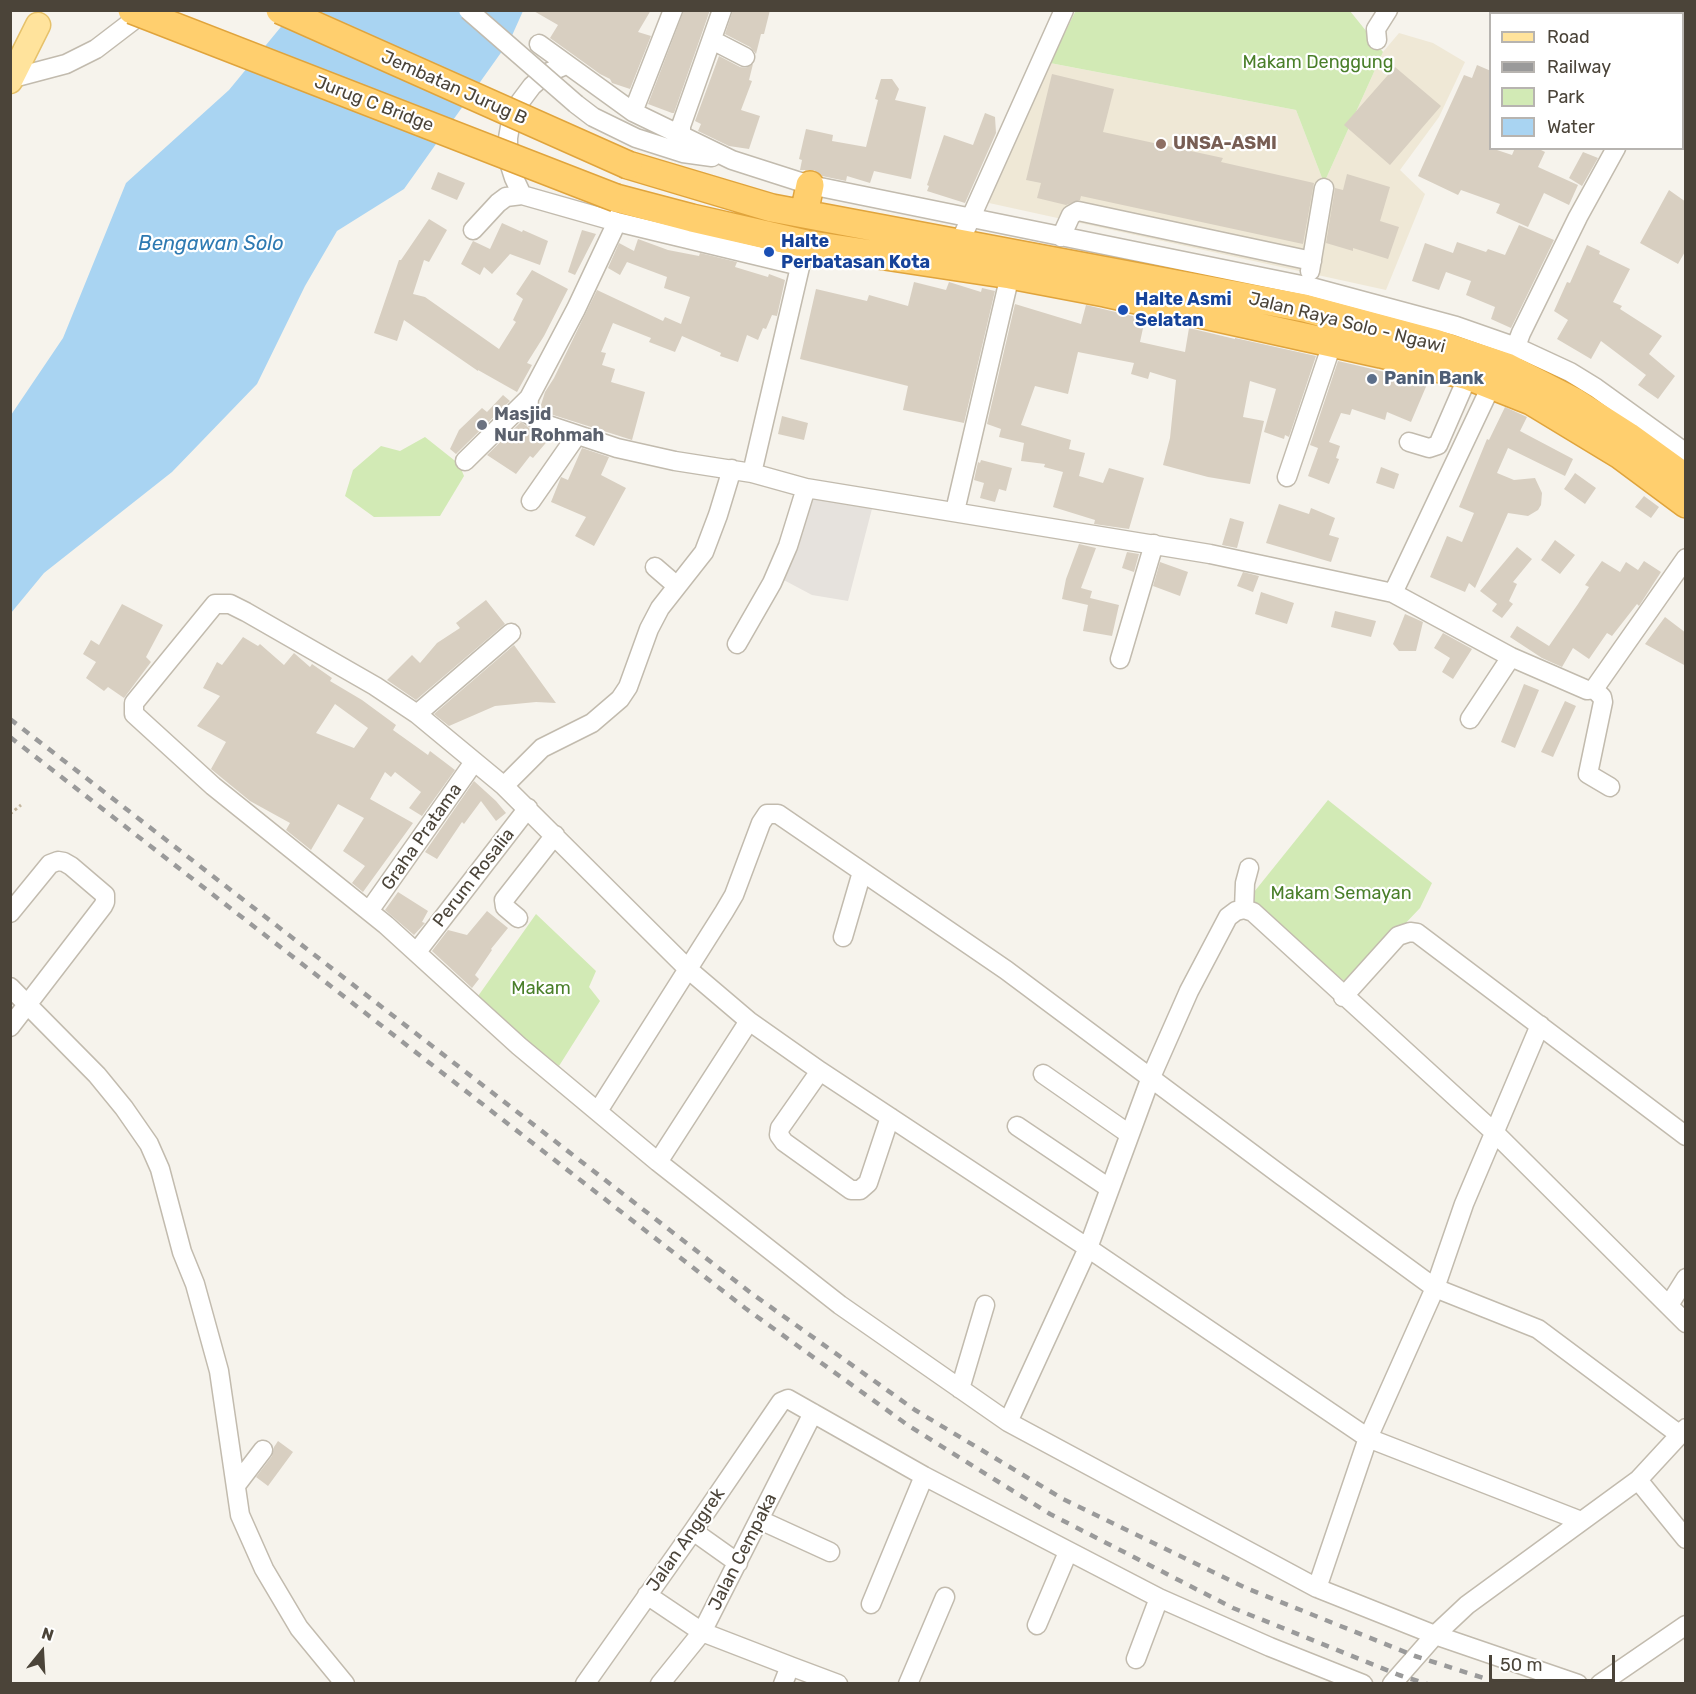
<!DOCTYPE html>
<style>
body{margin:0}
#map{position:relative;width:1696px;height:1694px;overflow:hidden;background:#f6f3ec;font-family:Rubik,sans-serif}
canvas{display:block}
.frame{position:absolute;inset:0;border:12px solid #4b4439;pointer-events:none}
.legend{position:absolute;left:1489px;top:12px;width:195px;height:138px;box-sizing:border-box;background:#fff;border:2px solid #b7b4b0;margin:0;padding:8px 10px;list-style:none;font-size:18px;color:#4b4439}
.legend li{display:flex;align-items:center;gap:12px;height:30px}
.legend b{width:30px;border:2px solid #b7b4b0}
.north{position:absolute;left:12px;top:1622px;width:60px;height:60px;-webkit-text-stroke:4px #fff;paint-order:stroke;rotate:18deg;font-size:16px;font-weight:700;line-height:24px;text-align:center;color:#4b4439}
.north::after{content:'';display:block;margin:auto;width:21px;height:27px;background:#4b4439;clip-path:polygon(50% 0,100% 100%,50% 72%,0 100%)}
.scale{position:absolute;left:1489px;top:1655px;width:126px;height:27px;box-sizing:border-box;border:3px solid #4b4439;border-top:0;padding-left:8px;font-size:18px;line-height:21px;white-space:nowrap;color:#4b4439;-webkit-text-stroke:4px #fff;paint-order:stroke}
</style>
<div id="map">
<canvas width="1696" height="1694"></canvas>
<div class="frame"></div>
<ul class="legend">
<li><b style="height:8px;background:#ffe39c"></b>Road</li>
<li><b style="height:8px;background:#9a9a9a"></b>Railway</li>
<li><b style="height:16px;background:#d2eab5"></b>Park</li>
<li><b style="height:16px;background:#a9d4f2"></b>Water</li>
</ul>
<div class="north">N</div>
<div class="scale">50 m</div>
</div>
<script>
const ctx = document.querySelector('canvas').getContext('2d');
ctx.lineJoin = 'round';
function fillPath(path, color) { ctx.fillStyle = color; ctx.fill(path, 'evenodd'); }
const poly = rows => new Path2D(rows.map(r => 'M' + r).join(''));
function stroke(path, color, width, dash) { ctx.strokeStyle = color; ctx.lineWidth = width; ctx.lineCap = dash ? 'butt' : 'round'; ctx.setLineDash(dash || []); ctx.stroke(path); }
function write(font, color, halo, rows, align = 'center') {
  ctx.font = font + ' Rubik,sans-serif'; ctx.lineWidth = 4.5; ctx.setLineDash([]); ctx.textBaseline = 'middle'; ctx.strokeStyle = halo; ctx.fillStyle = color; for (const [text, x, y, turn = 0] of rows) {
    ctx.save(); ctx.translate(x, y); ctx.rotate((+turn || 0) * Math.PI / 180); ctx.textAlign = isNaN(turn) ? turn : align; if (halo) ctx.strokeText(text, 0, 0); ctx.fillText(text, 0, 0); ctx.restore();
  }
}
fillPath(poly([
 [808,493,873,505,848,601,812,595,780,578]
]), '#e6e2dd');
fillPath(poly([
 [1399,33,1433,43,1465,62,1439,117,1400,170,1425,194,1386,290,989,203,993,189,1050,63,1296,110,1324,183,1383,52]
]), '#efe8d6');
fillPath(poly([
 [1076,10,1350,11,1383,52,1324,183,1296,110,1050,63],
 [425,437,459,464,464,476,440,516,374,517,345,496,353,470,381,446,400,451],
 [1328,800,1432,883,1420,908,1348,984,1261,913,1250,904,1250,897],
 [536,914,596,971,589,987,600,1001,559,1066,476,999]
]), '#d2eab5');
fillPath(poly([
 [294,11,523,11,510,40,404,189,337,231,305,286,257,384,172,472,44,573,11,613,11,415,63,338,126,183,229,90]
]), '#a9d4f2');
fillPath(poly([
 [532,10,651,10,638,32,651,36,630,89,612,83,610,79,600,74,550,38,558,25],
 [684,10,710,10,674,113,672,113,648,104],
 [733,10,770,10,764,34,761,34,756,54,750,47,725,34],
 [719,56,740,67,746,68,753,64,749,80,752,81,741,110,760,116,749,149,729,146,698,131,701,124,695,121],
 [1477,65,1491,71,1491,148,1512,155,1515,148,1537,148,1545,152,1538,167,1578,185,1569,205,1544,193,1528,227,1496,213,1500,204,1461,190,1458,195,1418,176,1464,75,1472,78],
 [1395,67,1441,106,1390,165,1344,125],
 [1052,74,1114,89,1103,132,1223,158,1221,162,1314,183,1303,244,1081,196,1080,200,1066,205,1037,198,1041,183,1026,180],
 [881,79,892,79,899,89,895,100,926,107,911,179,874,171,870,183,847,176,846,181,822,176,814,170,800,170,802,160,799,159,806,129,833,135,832,141,866,147,878,100,875,99],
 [985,113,995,117,996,133,965,203,927,191,929,186,927,185,944,135,973,145],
 [1583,152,1598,158,1582,186,1569,178],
 [438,172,465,183,457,200,431,189],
 [1347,174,1390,187,1380,221,1399,227,1388,259,1353,248,1353,251,1326,243,1335,188,1343,190],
 [1669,190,1686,202,1686,250,1678,264,1640,243],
 [429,219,447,230,429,262,424,260,413,294,425,297,499,349,516,322,513,320,523,299,516,294,532,270,568,289,544,336,527,363,532,365,517,392,478,370,478,371,404,320,397,341,374,333,399,260,401,260],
 [502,223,522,232,523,230,548,241,540,265,510,254,492,274,484,267,480,275,461,264,473,241,490,249],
 [1519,225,1554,240,1511,328,1491,319,1495,307,1466,295,1471,281,1446,272,1439,290,1412,281,1425,243,1453,253,1457,242,1486,252,1488,249,1505,255],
 [582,230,596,234,575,275,568,272],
 [638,239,668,250,699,256,700,253,737,262,735,267,768,277,769,274,785,280,777,316,772,315,766,329,763,328,758,340,747,335,738,362,720,356,721,353,682,336,675,352,649,342,651,338,613,323,601,352,606,353,602,365,615,369,611,382,645,392,632,440,547,413,540,408,545,392,554,378,597,290,663,321,665,317,681,324,690,297,664,288,667,277,627,262,620,275,608,268,619,243,634,251],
 [1587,245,1600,251,1599,254,1630,269,1613,302,1622,306,1620,309,1662,336,1649,354,1675,376,1658,399,1638,385,1646,375,1601,341,1591,359,1557,339,1568,320,1554,311,1567,282,1570,283],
 [914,282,946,290,949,282,981,292,982,288,995,291,964,423,903,410,908,386,800,359,816,289,867,301,869,295,908,306],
 [1015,304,1081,324,1086,305,1145,319,1140,342,1185,352,1189,328,1235,339,1235,338,1316,356,1289,437,1285,435,1284,439,1264,432,1276,389,1250,381,1243,417,1264,421,1250,484,1208,477,1163,465,1170,438,1176,380,1150,372,1148,379,1131,374,1134,363,1078,352,1068,394,1035,386,1021,425,1071,440,1069,449,1085,453,1079,476,1103,483,1109,468,1144,478,1129,529,1094,524,1095,520,1053,507,1063,472,1044,467,1045,464,1021,461,1024,443,999,437,1001,429,987,424],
 [1338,361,1428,382,1411,422,1387,412,1385,420,1352,409,1350,415,1341,413,1329,442,1340,446,1336,458,1339,459,1329,484,1308,476,1318,448,1310,445],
 [503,395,510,401,456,454,450,449,459,430,482,408,487,412],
 [1505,407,1527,417,1520,431,1573,459,1565,476,1508,448,1497,473,1514,480,1535,478,1542,493,1541,505,1538,510,1528,516,1508,513,1475,588,1469,583,1465,592,1430,577,1447,536,1462,542,1474,513,1459,507,1487,439,1489,440],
 [782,416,808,423,804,440,778,434],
 [521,422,536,433,550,438,533,458,530,456,516,474,487,455],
 [582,448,609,457,601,475,626,488,594,546,575,536,586,517,551,502,561,477,568,480],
 [981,460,1012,468,1006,491,999,489,995,502,980,498,984,483,974,480,978,462,980,463],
 [1381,467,1399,474,1394,489,1376,483],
 [1575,473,1596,488,1585,504,1564,489],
 [1644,496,1659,507,1651,518,1635,507],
 [1279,504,1309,514,1311,508,1335,518,1329,535,1339,538,1331,562,1266,543],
 [1230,518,1244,522,1237,548,1222,545],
 [1555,540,1575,555,1560,574,1541,560],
 [1079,544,1096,548,1081,588,1092,591,1090,598,1119,605,1112,636,1083,631,1088,605,1062,599,1066,579],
 [1517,547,1532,559,1513,582,1517,584,1509,601,1513,604,1502,618,1492,611,1497,604,1480,591],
 [1127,552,1139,554,1134,572,1122,568],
 [1602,561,1620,572,1626,562,1638,570,1644,561,1661,572,1639,606,1637,604,1612,636,1607,633,1589,659,1573,648,1562,667,1542,658,1510,637,1517,626,1549,646,1578,604,1589,587,1585,585],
 [1160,562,1188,572,1180,596,1153,586],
 [1243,572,1259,576,1253,592,1237,586],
 [1261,592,1294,603,1287,624,1255,614],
 [486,600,505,624,416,700,387,680,412,655,420,663,437,643,460,628,456,623],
 [122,604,163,625,146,657,151,662,124,698,108,687,104,691,86,678,96,662,83,654,91,640,99,645],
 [1335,611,1376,621,1371,637,1331,627],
 [1405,614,1423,622,1416,651,1399,651,1393,644],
 [1665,617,1686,633,1686,666,1645,644],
 [1443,633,1472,649,1453,679,1442,672,1450,658,1434,648],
 [243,637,258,646,260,644,284,665,294,653,310,667,312,664,332,678,330,681,362,700,396,725,393,730,428,755,430,751,455,770,422,816,409,808,421,792,395,772,391,777,385,772,370,799,413,823,363,892,352,883,365,866,343,851,364,818,338,804,311,850,286,830,290,823,250,801,211,769,226,742,197,726,220,696,203,688,217,662,222,665],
 [335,704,368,728,354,748,316,733],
 [514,645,556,703,536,702,495,706,449,726,434,714],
 [1524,684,1539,690,1515,748,1501,742],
 [1565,701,1576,706,1553,757,1541,752],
 [474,781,496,801,506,813,496,821,481,801,464,824,462,822,437,859,425,852],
 [398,892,428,911,422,922,425,923,414,935,385,910],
 [487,911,508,928,491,949,492,950,475,975,479,979,472,988,432,951,448,930,467,935],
 [278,1441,293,1452,268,1486,256,1477,272,1456,274,1447]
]), '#d8cfc1');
const minor = poly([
 [712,40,745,57],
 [1377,40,1376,29,1388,10],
 [539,44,633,112,732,160,810,185,1311,287,1456,326,1516,347,1570,372,1596,388,1686,453],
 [1682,54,1686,55],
 [13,78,66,64,96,49,147,10],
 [576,104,593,117,636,138,683,153,712,157],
 [633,112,673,10],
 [681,136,681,126,722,10],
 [522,195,514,178,508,159,508,138,511,121,520,102,532,86,547,73,566,65],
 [473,230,498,203,506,197,522,195,617,222,800,266],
 [1061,237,1071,215,1078,211,1312,261],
 [959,244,1064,10],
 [1310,271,1324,188],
 [1512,357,1521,333,1578,217,1616,148],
 [529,398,528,414,542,423,617,448,675,461,752,473,806,488,1210,554,1393,593,1511,657,1587,690,1594,689,1602,697,1603,702,1588,774,1610,787],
 [1409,442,1429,448,1438,445,1468,376],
 [465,461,529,398,576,309,617,222],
 [752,473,803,254],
 [1287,477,1332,344],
 [531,501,577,435],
 [955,511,1010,275],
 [655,567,677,586],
 [1393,593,1492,384],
 [737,644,772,583,788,546,806,488],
 [1120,659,1154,544],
 [1594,689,1686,558],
 [417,714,511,633],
 [1470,719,1511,657],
 [504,786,542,748,592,723,620,699,628,687,649,629,660,608,704,552,718,515,732,469],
 [1244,909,1245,883,1249,868],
 [369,911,474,762],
 [10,913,50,864,58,861,64,862,71,866,105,895,105,902,103,906,10,1027],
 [518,918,505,907,504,900,555,835],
 [843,937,862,872],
 [419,949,528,808],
 [10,987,97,1075,124,1108,149,1144,160,1169,182,1252,195,1284,219,1371,240,1515,264,1569,299,1628,345,1684],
 [1343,997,1398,936,1410,932,1417,933,1686,1136],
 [1540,1025,1464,1204,1435,1288,1368,1438,1581,1521],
 [820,1071,780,1128,779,1135,784,1142,851,1190,860,1190,868,1183,890,1117],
 [1043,1074,1129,1134],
 [598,1111,724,912,734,895,761,823,767,814,778,814,1006,970,1282,1176,1435,1288,1538,1329,1680,1435],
 [1017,1126,1109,1188],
 [658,1162,749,1021],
 [1669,1305,1686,1278],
 [960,1389,985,1305],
 [1008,1422,840,1305,658,1162,519,1046,386,925,213,786,134,714,134,703,215,604,230,604,246,612,375,686,417,714,504,786,689,970,749,1021,820,1071,1088,1248,1008,1422,1317,1588],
 [1638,1480,1686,1539],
 [237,1484,263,1450],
 [760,1520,830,1552],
 [693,1531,738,1563],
 [647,1595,702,1632,790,1666],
 [871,1604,924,1476],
 [1037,1625,1068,1552],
 [1136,1659,1159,1598],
 [585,1684,693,1531,781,1402,788,1399,924,1476,1159,1598,1270,1647,1363,1684],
 [660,1684,702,1632,813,1413],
 [783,1684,790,1666,838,1684],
 [908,1684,945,1597],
 [1392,1684,1435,1635,1467,1605,1638,1480,1686,1428],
 [1578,1684,1435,1635,1317,1588,1368,1438,1088,1248,1151,1077,1189,991,1228,917,1236,911,1244,909,1253,912,1495,1133,1686,1323],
 [1600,1684,1686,1625]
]);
const major = poly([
 [10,81,38,25]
]);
const highway = poly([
 [628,165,772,208,1304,308,1435,343,1507,367,1575,402,1628,436,1686,478],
 [616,198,692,218,806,244,1010,275,1105,293,1381,354,1468,376,1531,401,1620,455,1686,504],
 [804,214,810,185]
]);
stroke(minor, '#c2bbae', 21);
stroke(major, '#e6c16a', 27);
stroke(highway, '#e0a43c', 30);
stroke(poly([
 [10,814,21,805]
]), '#c4b79f', 3, [3, 3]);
stroke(minor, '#fff', 18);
stroke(major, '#ffe39c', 24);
stroke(highway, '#ffcf6e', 27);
stroke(poly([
 [10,719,751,1293,915,1410,1063,1499,1246,1588,1415,1656,1502,1684],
 [10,737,745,1308,909,1426,1050,1514,1233,1608,1399,1675,1427,1684]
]), '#9a9a9a', 4.5, [8, 8]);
const minorBridge = poly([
 [468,10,576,104]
]);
const highwayBridge = poly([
 [132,10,616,198],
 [280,10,628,165]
]);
stroke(minorBridge, '#c2bbae', 21, []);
stroke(highwayBridge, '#e0a43c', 30, []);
stroke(minorBridge, '#fff', 18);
stroke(highwayBridge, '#ffcf6e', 27);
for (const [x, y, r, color] of [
 [1161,144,6,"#8d6e63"],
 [769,252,6,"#1a4fb4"],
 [1123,310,6,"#1a4fb4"],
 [1372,379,6,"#5c6f8a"],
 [482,425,6,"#6b7280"]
]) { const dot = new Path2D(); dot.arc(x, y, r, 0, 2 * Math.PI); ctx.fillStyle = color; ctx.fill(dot); stroke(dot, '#fff', 2); }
write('18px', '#4a7f2a', '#fff', [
 ["Makam Denggung",1318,63],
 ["Makam Semayan",1341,894],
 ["Makam",541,989]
]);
write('18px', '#4b4439', '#fff', [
 ["Jembatan Jurug B",454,88,24],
 ["Jurug C Bridge",374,104,21],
 ["Jalan Raya Solo - Ngawi",1347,323,14],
 ["Graha Pratama",422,837,-55],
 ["Perum Rosalia",474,878,-52],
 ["Jalan Anggrek",686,1540,-55],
 ["Jalan Cempaka",743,1552,-63]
]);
write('bold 18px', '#785e54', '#fff', [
 ["UNSA-ASMI",1173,144]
], 'left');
write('bold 18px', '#164399', '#fff', [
 ["Halte",781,242],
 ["Perbatasan Kota",781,263],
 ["Halte Asmi",1135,300],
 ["Selatan",1135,321]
], 'left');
write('bold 18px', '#4e5e75', '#fff', [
 ["Panin Bank",1384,379]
], 'left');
write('bold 18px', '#5b616d', '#fff', [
 ["Masjid",494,415],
 ["Nur Rohmah",494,436]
], 'left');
write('italic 20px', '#2e7ab2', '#fff', [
 ["Bengawan Solo",211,244]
]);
</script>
